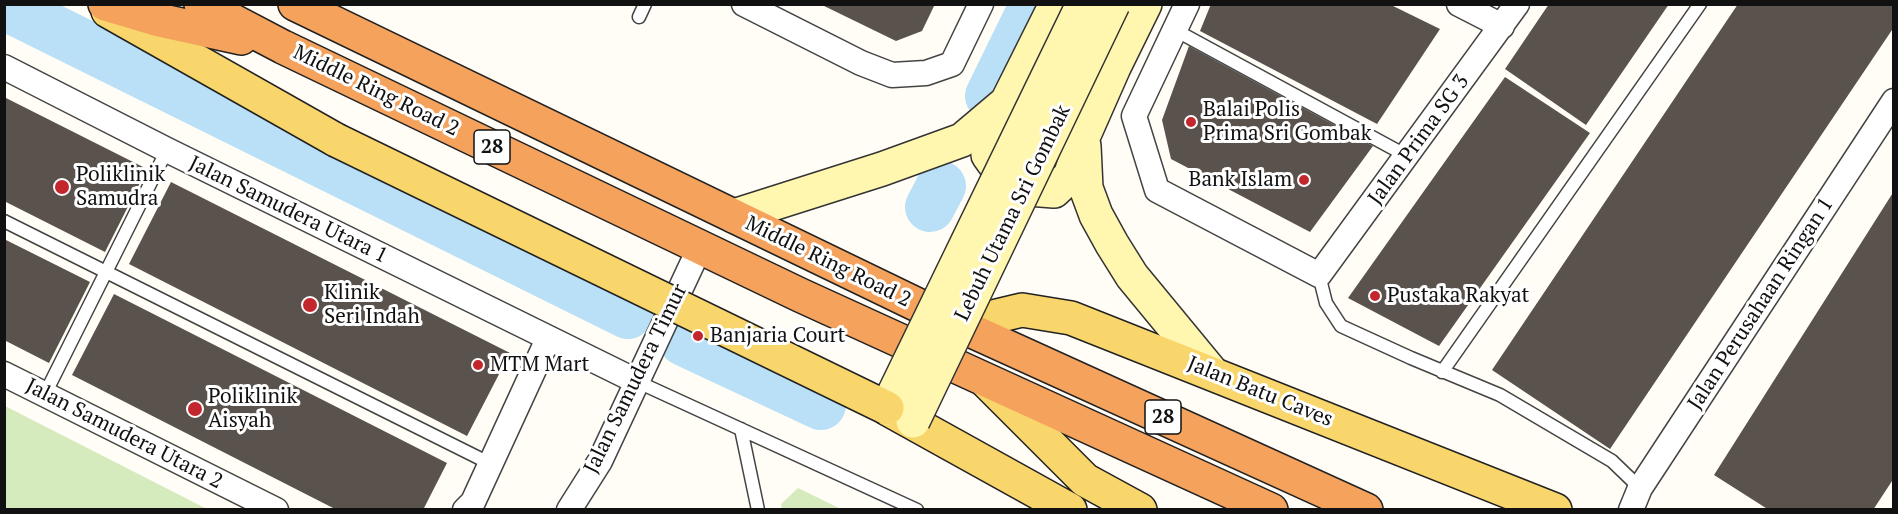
<!DOCTYPE html>
<style>
body{margin:0}
#map{position:relative;width:1898px;height:514px;overflow:hidden;background:#fffdf5;font-family:"PT Serif",serif}
canvas{display:block}
.frame{position:absolute;inset:0;border:6px solid #111;pointer-events:none}
</style>
<div id="map">
<canvas width="1898" height="514"></canvas>
<div class="frame"></div>
</div>
<script>
const ctx = document.querySelector('canvas').getContext('2d');
ctx.lineJoin = 'round';
function fillPath(path, color) { ctx.fillStyle = color; ctx.fill(path, 'evenodd'); }
const poly = rows => new Path2D(rows.map(r => 'M' + r).join(''));
function stroke(path, color, width, dash) { ctx.strokeStyle = color; ctx.lineWidth = width; ctx.lineCap = dash ? 'butt' : 'round'; ctx.setLineDash(dash || []); ctx.stroke(path); }
function write(font, color, halo, rows, align = 'center') {
  ctx.font = font + ' "PT Serif",serif'; ctx.lineWidth = 6; ctx.setLineDash([]); ctx.textBaseline = 'middle'; ctx.strokeStyle = halo; ctx.fillStyle = color; for (const [text, x, y, turn = 0] of rows) {
    ctx.save(); ctx.translate(x, y); ctx.rotate((+turn || 0) * Math.PI / 180); ctx.textAlign = isNaN(turn) ? turn : align; if (halo) ctx.strokeText(text, 0, 0); ctx.fillText(text, 0, 0); ctx.restore();
  }
}
fillPath(poly([
 [5,406,207,509,5,509],
 [798,488,841,509,782,509,781,504]
]), '#d5ebbd');
stroke(poly([
 [4,5,628,314],
 [990,96,1035,4],
 [930,207,941,186],
 [684,341,821,405]
]), '#b9e0f7', 50);
fillPath(poly([
 [820,4,935,4,922,31,896,41],
 [1211,4,1389,4,1440,29,1377,124,1200,31],
 [1549,4,1669,4,1586,125,1505,69],
 [1738,4,1894,4,1894,27,1610,449,1492,370],
 [1189,46,1373,146,1310,232,1171,159,1162,120],
 [1505,77,1590,133,1439,346,1348,298],
 [4,97,147,169,105,252,4,201],
 [171,182,510,353,467,436,129,264],
 [1894,191,1894,478,1873,510,1769,510,1714,475],
 [4,239,90,282,49,363,4,340],
 [114,294,447,463,423,510,337,510,72,375]
]), '#5a524d');
const lane = poly([
 [639,17,645,4],
 [1175,30,1407,156],
 [4,221,491,464],
 [1319,275,1326,303,1341,326,1411,358,1500,395,1612,461,1640,488],
 [1442,372,1700,4],
 [638,382,917,510],
 [45,394,167,150],
 [741,429,758,510]
]);
const street = poly([
 [744,4,861,63,892,75,926,73,952,64,981,4],
 [1187,4,1134,116,1157,190,1319,275,1517,4],
 [1459,4,1502,26],
 [4,67,167,150,638,382],
 [4,374,276,510],
 [465,510,473,502,548,339],
 [569,510,600,461,700,247],
 [1631,510,1640,488,1894,101]
]);
const secondary = poly([
 [1005,106,993,135,988,155,1003,176,1028,189,1054,191,1070,176,1084,135,1114,67,1145,4],
 [1084,146,1086,188,1096,215,1112,244,1132,276,1212,373],
 [734,216,882,169,962,140,1007,102,1056,4]
]);
const primary = poly([
 [108,11,336,140],
 [959,325,1022,310,1071,318,1555,510],
 [986,381,1085,480,1140,510],
 [888,409,1070,510]
]);
const highway = poly([
 [105,4,159,20,241,38],
 [201,4,283,47,800,295,1271,510],
 [295,4,959,325,1366,510]
]);
stroke(lane, '#444', 15);
stroke(street, '#444', 27);
stroke(secondary, '#333', 36);
stroke(primary, '#222', 36);
stroke(highway, '#222', 36);
stroke(lane, '#fff', 12);
stroke(street, '#fff', 24);
stroke(secondary, '#fff6b0', 33);
stroke(primary, '#f9d66b', 33);
stroke(highway, '#f5a25d', 33);
const secondaryBridge = poly([
 [887,408,1083,4],
 [913,421,1113,4]
]);
const primaryBridge = poly([
 [336,140,887,408]
]);
stroke(secondaryBridge, '#333', 36, []);
stroke(primaryBridge, '#222', 36, []);
stroke(secondaryBridge, '#fff6b0', 33);
stroke(primaryBridge, '#f9d66b', 33);
for (const [x, y, r, color] of [
 [1191,122,6,"#c4262e"],
 [1304,180,6,"#c4262e"],
 [62,187,8,"#c4262e"],
 [1375,296,6,"#c4262e"],
 [310,305,8,"#c4262e"],
 [698,336,6,"#c4262e"],
 [478,365,6,"#c4262e"],
 [195,409,8,"#c4262e"]
]) { const dot = new Path2D(); dot.arc(x, y, r, 0, 2 * Math.PI); ctx.fillStyle = color; ctx.fill(dot); stroke(dot, '#fff', 2); }
for (const [x, y, w] of [
 [492,147,36],
 [1163,417,36]
]) { const box = new Path2D(); box.roundRect(x - w / 2, y - 17, w, 34, 4.5); ctx.fillStyle = '#fff'; ctx.fill(box); stroke(box, '#111', 1.5); }
write('bold 20px', '#111', null, [
 ["28",492,147],
 ["28",1163,417]
]);
write('21px', '#111', '#fff', [
 ["Middle Ring Road 2",376,91,26],
 ["Jalan Prima SG 3",1419,140,-54],
 ["Jalan Samudera Utara 1",288,210,26],
 ["Lebuh Utama Sri Gombak",1013,213,-64],
 ["Middle Ring Road 2",828,262,26],
 ["Jalan Perusahaan Ringan 1",1761,304,-57],
 ["Jalan Samudera Timur",636,379,-64],
 ["Jalan Batu Caves",1260,392,22],
 ["Jalan Samudera Utara 2",124,434,27]
]);
write('21px', '#111', '#fff', [
 ["Balai Polis",1203,110],
 ["Prima Sri Gombak",1203,134],
 ["Poliklinik",76,175],
 ["Samudra",76,199],
 ["Bank Islam",1292,180,"right"],
 ["Klinik",324,293],
 ["Seri Indah",324,317],
 ["Pustaka Rakyat",1387,296],
 ["Banjaria Court",710,336],
 ["MTM Mart",490,365],
 ["Poliklinik",208,397],
 ["Aisyah",208,421]
], 'left');
</script>
